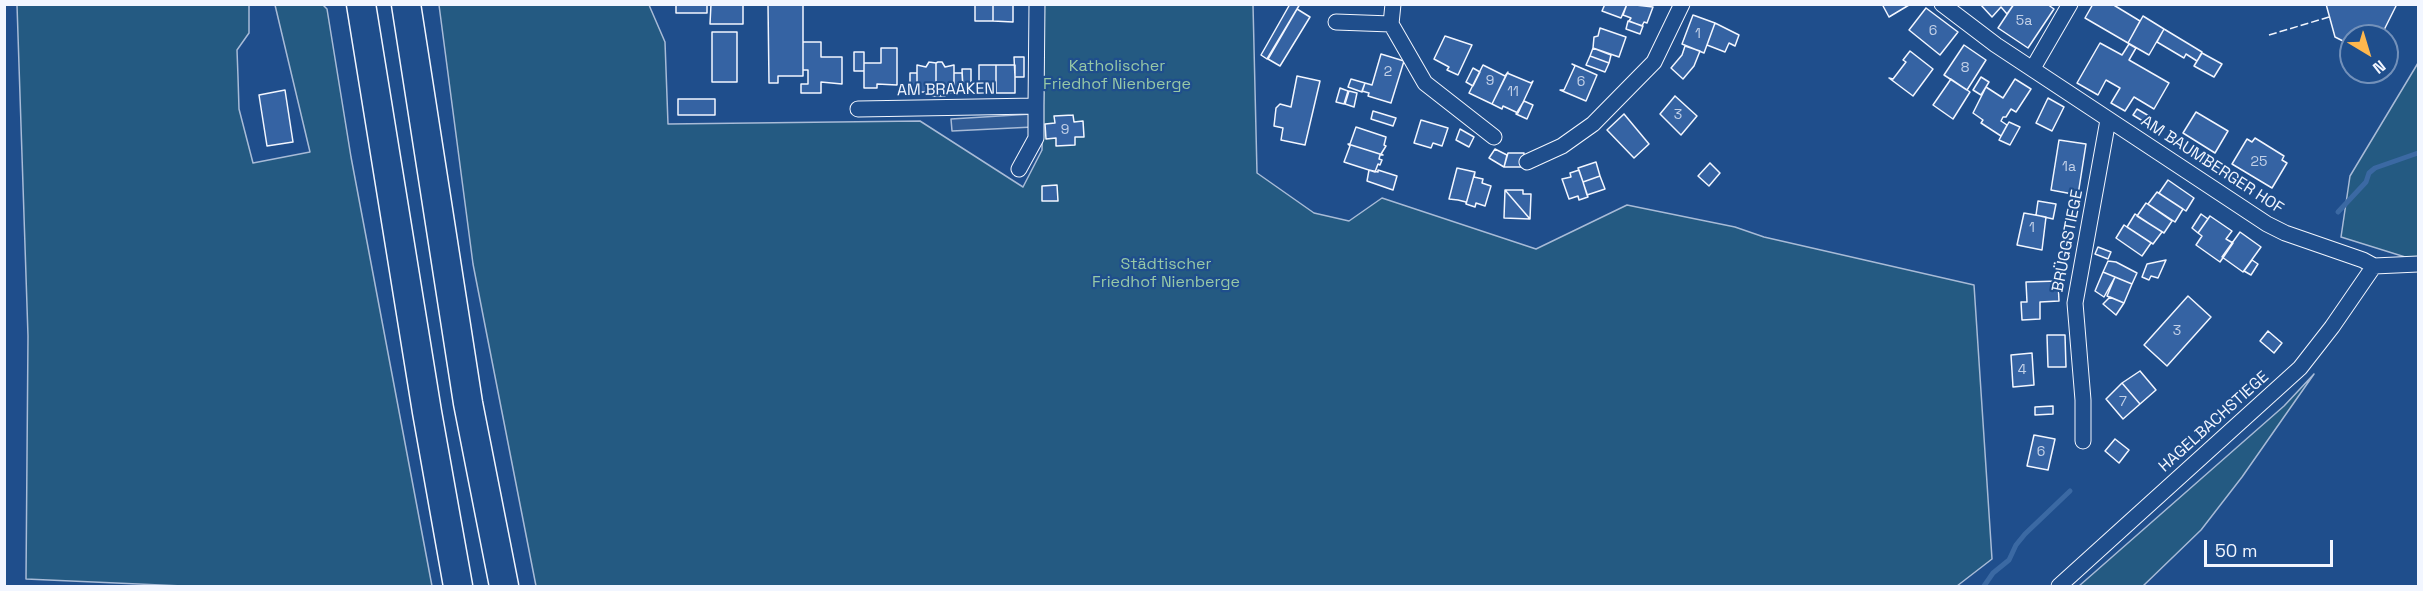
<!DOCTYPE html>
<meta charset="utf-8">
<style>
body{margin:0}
#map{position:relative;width:2423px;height:591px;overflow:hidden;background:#1f4e8c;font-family:"Space Grotesk",sans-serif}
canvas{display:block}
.frame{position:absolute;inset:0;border:6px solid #f2f6ff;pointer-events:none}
.north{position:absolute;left:2339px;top:24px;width:60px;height:60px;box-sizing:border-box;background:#1f4e8c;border:2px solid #7391ba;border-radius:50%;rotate:142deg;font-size:16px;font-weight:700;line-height:24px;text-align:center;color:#f2f6ff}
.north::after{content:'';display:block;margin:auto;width:21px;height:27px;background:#ffb74d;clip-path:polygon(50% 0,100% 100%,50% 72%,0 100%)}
.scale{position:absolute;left:2204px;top:540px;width:129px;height:27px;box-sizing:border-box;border:3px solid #f2f6ff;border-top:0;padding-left:8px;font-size:18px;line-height:21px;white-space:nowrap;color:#f2f6ff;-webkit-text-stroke:4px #1f4e8c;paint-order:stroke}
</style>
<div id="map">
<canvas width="2423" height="591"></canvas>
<div class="frame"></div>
<div class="north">N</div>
<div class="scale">50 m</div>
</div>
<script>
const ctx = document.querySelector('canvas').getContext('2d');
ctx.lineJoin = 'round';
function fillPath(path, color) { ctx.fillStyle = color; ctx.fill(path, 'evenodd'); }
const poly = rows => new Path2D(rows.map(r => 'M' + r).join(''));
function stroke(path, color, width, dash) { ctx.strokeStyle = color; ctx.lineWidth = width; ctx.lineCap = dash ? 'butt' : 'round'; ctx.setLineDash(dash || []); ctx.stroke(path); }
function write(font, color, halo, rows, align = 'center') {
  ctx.font = font + ' "Space Grotesk",sans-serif'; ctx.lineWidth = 4.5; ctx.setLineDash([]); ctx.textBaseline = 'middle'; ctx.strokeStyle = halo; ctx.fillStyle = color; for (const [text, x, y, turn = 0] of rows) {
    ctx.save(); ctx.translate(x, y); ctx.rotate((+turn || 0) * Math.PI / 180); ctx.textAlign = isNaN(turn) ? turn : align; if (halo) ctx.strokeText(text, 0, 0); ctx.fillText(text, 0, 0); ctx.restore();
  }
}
const green = poly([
 [17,5,249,5,249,33,237,50,238,77,239,109,253,163,310,152,275,5,323,5,327,9,351,157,432,586,183,586,26,579,28,336,17,5],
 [439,5,649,5,665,42,668,124,920,121,1023,187,1042,150,1044,5,1253,5,1257,173,1314,213,1349,221,1382,198,1536,249,1627,205,1735,227,1764,237,1974,285,1992,559,1957,586,536,586,473,264,439,5],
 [2418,63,2418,261,2341,237,2350,176,2418,63],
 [2314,374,2242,477,2201,530,2143,586,2079,586,2284,406,2314,374]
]);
fillPath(green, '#245a82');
stroke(green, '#a8bbd7', 1.5);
const parking = poly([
 [1032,114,1033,127,952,131,951,119,1032,114]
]);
fillPath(parking, '#305b95');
stroke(parking, '#a8bbd7', 1.5);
stroke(poly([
 [2338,212,2366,182,2369,173,2375,168,2418,153],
 [1984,586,1993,573,2009,560,2016,545,2025,534,2070,491]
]), '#3b69a3', 5);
const building = poly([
 [676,4,707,4,707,13,676,13,676,4],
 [711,4,743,4,743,24,710,24,711,4],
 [768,4,803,5,803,76,778,76,778,83,769,83,768,4],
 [975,4,993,4,993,21,975,21,975,4],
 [993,4,1013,4,1013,22,993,21,993,4],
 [1290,4,1300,4,1267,59,1261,55,1290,4],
 [1605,4,1627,4,1621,18,1602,11,1605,4],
 [1627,4,1653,7,1647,23,1644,22,1642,26,1629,21,1631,18,1623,15,1627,4],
 [1882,4,1909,4,1909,5,1889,17,1882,4],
 [1980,4,2014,4,2007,14,2001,7,1992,17,1980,4],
 [2014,4,2047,4,2054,9,2028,48,1998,28,2014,4],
 [2093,4,2112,4,2140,21,2128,43,2085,18,2093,4],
 [2326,4,2397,4,2381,36,2351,36,2351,45,2335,37,2326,4],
 [1926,8,1958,32,1940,55,1909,30,1926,8],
 [1297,9,1310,17,1280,66,1268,59,1297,9],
 [1693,15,1715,23,1704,53,1682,44,1693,15],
 [2143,16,2164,29,2149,55,2128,43,2143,16],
 [1628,21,1643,26,1640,34,1626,29,1628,21],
 [1715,23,1739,35,1735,46,1729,43,1725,52,1707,45,1715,23],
 [1600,28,1626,37,1619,57,1593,48,1594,37,1598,36,1600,28],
 [2164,29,2202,52,2197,61,2186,54,2184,58,2157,42,2164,29],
 [712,32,737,32,737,82,712,82,712,32],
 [1445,36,1472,45,1458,75,1447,70,1449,67,1434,59,1445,36],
 [803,42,821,42,821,57,842,57,842,84,821,82,821,93,801,93,801,84,808,84,808,70,803,70,803,42],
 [2100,43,2122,55,2129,44,2136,48,2129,60,2169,83,2154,109,2134,97,2125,111,2111,103,2120,88,2106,80,2098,95,2077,83,2100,43],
 [1964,45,1986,60,1967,90,1944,75,1964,45],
 [1685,46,1700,51,1694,66,1683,79,1671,68,1682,55,1685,46],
 [881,48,897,48,897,85,877,84,877,88,864,88,864,63,881,63,881,48],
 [1593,48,1611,55,1609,63,1590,56,1593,48],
 [1910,51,1933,69,1913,96,1889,78,1893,79,1906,62,1903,60,1910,51],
 [854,52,864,52,864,71,854,71,854,52],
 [2202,53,2222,64,2214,77,2194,66,2202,53],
 [1381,54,1404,61,1391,103,1368,96,1369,93,1362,91,1365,83,1372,85,1381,54],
 [1590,56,1609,63,1605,72,1586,65,1590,56],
 [1014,57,1024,57,1024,77,1015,77,1014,57],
 [929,62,936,63,936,96,926,96,926,92,917,92,917,65,926,67,929,62],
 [938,62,942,62,945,67,954,65,954,93,945,93,945,96,936,96,936,63,938,62],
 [1572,64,1597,75,1586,101,1560,90,1564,90,1575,66,1572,64],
 [979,65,996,65,996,93,979,92,979,65],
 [996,65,1015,65,1015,93,996,93,996,65],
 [1483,65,1505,76,1508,72,1492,104,1469,93,1483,65],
 [1473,68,1480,72,1473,86,1466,82,1473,68],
 [962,69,971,69,971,89,963,89,962,69],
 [910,73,917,73,917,88,910,88,910,73],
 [954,73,962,73,963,89,954,89,954,73],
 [1507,73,1531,83,1533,81,1518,113,1503,106,1502,109,1492,104,1507,73],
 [1297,76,1320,81,1305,145,1281,140,1283,128,1274,126,1276,108,1280,104,1291,107,1297,76],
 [1981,77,1989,82,1981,95,1973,90,1981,77],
 [1351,79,1365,83,1362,92,1348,87,1351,79],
 [1951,79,1970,92,1953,119,1933,105,1951,79],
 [2015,79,2031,89,2016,112,2011,109,2006,117,2003,117,2001,121,2007,125,2001,136,1981,123,1983,120,1973,113,1986,87,2003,98,2015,79],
 [1340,88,1348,91,1344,104,1336,102,1340,88],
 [285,90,293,142,267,146,259,95,285,90],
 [1349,91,1357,93,1354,107,1345,104,1349,91],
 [1675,96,1697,116,1681,135,1660,114,1675,96],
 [2048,98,2064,107,2052,131,2036,123,2048,98],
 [678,99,715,99,715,115,678,115,678,99],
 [1524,101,1533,105,1527,119,1516,114,1524,101],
 [2137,109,2149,116,2146,123,2133,115,2137,109],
 [1373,111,1396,118,1393,126,1371,119,1373,111],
 [2196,112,2228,131,2215,153,2183,133,2196,112],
 [1624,114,1649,144,1634,158,1607,130,1624,114],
 [1073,115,1074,122,1083,121,1084,137,1075,137,1075,145,1056,146,1056,138,1046,139,1045,124,1055,123,1054,116,1073,115],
 [1421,120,1448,128,1442,146,1433,143,1431,148,1414,143,1421,120],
 [2009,122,2020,127,2010,145,1999,140,2009,122],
 [1356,127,1386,137,1384,145,1386,146,1381,154,1383,155,1348,144,1350,144,1356,127],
 [1460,129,1474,137,1469,147,1456,140,1460,129],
 [2255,138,2284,156,2282,160,2287,163,2272,188,2232,164,2247,139,2252,142,2255,138],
 [2059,140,2086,144,2078,195,2051,190,2059,140],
 [1348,144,1383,155,1380,155,1379,159,1382,160,1380,165,1378,164,1375,172,1344,162,1350,146,1348,144],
 [1495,149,1507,155,1504,167,1489,158,1495,149],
 [1508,153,1524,153,1524,167,1504,167,1508,153],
 [1596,162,1600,176,1583,182,1578,168,1596,162],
 [1710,163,1720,173,1709,186,1698,176,1710,163],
 [1457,168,1475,172,1466,204,1466,202,1458,200,1449,199,1457,168],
 [1369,170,1378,172,1378,170,1397,176,1393,190,1367,181,1369,170],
 [1579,170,1588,197,1579,200,1578,196,1569,199,1562,179,1571,177,1570,173,1579,170],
 [1475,172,1474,177,1483,179,1482,183,1491,186,1485,206,1476,203,1475,207,1466,204,1475,172],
 [1600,176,1605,189,1587,195,1583,182,1600,176],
 [2168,180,2194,198,2186,211,2159,193,2168,180],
 [1057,185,1058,201,1042,201,1042,186,1057,185],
 [1505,190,1523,190,1523,194,1531,194,1530,219,1505,190],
 [1505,190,1530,219,1504,218,1505,190],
 [2157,192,2183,209,2175,222,2148,204,2157,192],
 [2038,201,2056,204,2053,219,2036,215,2038,201],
 [2146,203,2172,221,2164,233,2137,216,2146,203],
 [2024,213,2046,217,2042,250,2017,245,2024,213],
 [2135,214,2162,232,2153,244,2127,227,2135,214],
 [2201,214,2208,219,2198,233,2192,228,2201,214],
 [2210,216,2232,231,2226,239,2233,243,2220,262,2196,245,2202,236,2198,233,2210,216],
 [2124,225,2151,243,2142,256,2116,238,2124,225],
 [2240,232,2261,247,2243,272,2222,257,2240,232],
 [2098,247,2111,252,2108,259,2095,254,2098,247],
 [2166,260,2158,278,2151,276,2149,280,2142,277,2147,264,2166,260],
 [2252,260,2258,264,2251,275,2244,271,2252,260],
 [2108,261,2116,262,2137,273,2132,284,2103,272,2108,261],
 [2103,272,2115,277,2104,297,2095,291,2103,272],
 [2115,277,2132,284,2124,303,2107,296,2115,277],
 [2058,281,2059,301,2040,302,2040,319,2022,320,2021,302,2027,302,2026,282,2058,281],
 [2188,296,2211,317,2167,366,2144,345,2188,296],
 [2110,297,2124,303,2116,315,2103,304,2110,297],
 [2268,331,2282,343,2274,353,2260,341,2268,331],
 [2047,335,2065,335,2066,367,2048,367,2047,335],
 [2032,353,2034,385,2013,387,2011,355,2032,353],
 [2140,371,2156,390,2140,404,2122,383,2140,371],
 [2122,383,2140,404,2123,419,2106,399,2122,383],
 [2053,406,2053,414,2035,415,2035,407,2053,406],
 [2034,435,2055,439,2048,470,2027,466,2034,435],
 [2115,439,2129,450,2119,463,2105,451,2115,439]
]);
fillPath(building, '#3563a3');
stroke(building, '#f2f6ff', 1.5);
const street = poly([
 [1393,4,1391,24,1425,83,1494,137],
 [1942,4,1996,45,2267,224,2285,233,2363,260,2374,266,2418,264],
 [1336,22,1391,24],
 [2033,68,2070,4],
 [858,109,1036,106,1037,4],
 [1527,162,1562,146,1593,124,1654,62,1682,4],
 [1019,169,1036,138,1036,106],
 [2083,441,2083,400,2075,303,2108,120],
 [2059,586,2300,368,2332,327,2374,266]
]);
const highway = poly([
 [361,4,427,412,458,586],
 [406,4,468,403,504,586]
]);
stroke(street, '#f2f6ff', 17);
stroke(highway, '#f2f6ff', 31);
stroke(street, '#1f4e8c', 15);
stroke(highway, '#1f4e8c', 28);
stroke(poly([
 [2269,35,2329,17]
]), '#f2f6ff', 1.5, [8, 3]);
write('14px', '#c3d1e8', null, [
 ["5a",2024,21],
 ["6",1933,31],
 ["1",1698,34],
 ["8",1965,68],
 ["2",1388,72],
 ["9",1490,81],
 ["6",1581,82],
 ["11",1513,92],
 ["3",1678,115],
 ["9",1065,130],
 ["25",2259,162],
 ["1a",2069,167],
 ["1",2032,228],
 ["3",2177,331],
 ["4",2022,370],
 ["7",2123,402],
 ["6",2041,452]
]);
write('16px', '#97c8a6', '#1f4e8c', [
 ["Katholischer",1117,67],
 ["Friedhof Nienberge",1117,85],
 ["Städtischer",1166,265],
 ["Friedhof Nienberge",1166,283]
]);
write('16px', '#f2f6ff', '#1f4e8c', [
 ["AM BRAAKEN",946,90,-1],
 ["AM BAUMBERGER HOF",2212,165,33],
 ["BRÜGGSTIEGE",2068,241,-79],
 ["HAGELBACHSTIEGE",2214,422,-42]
]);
</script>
